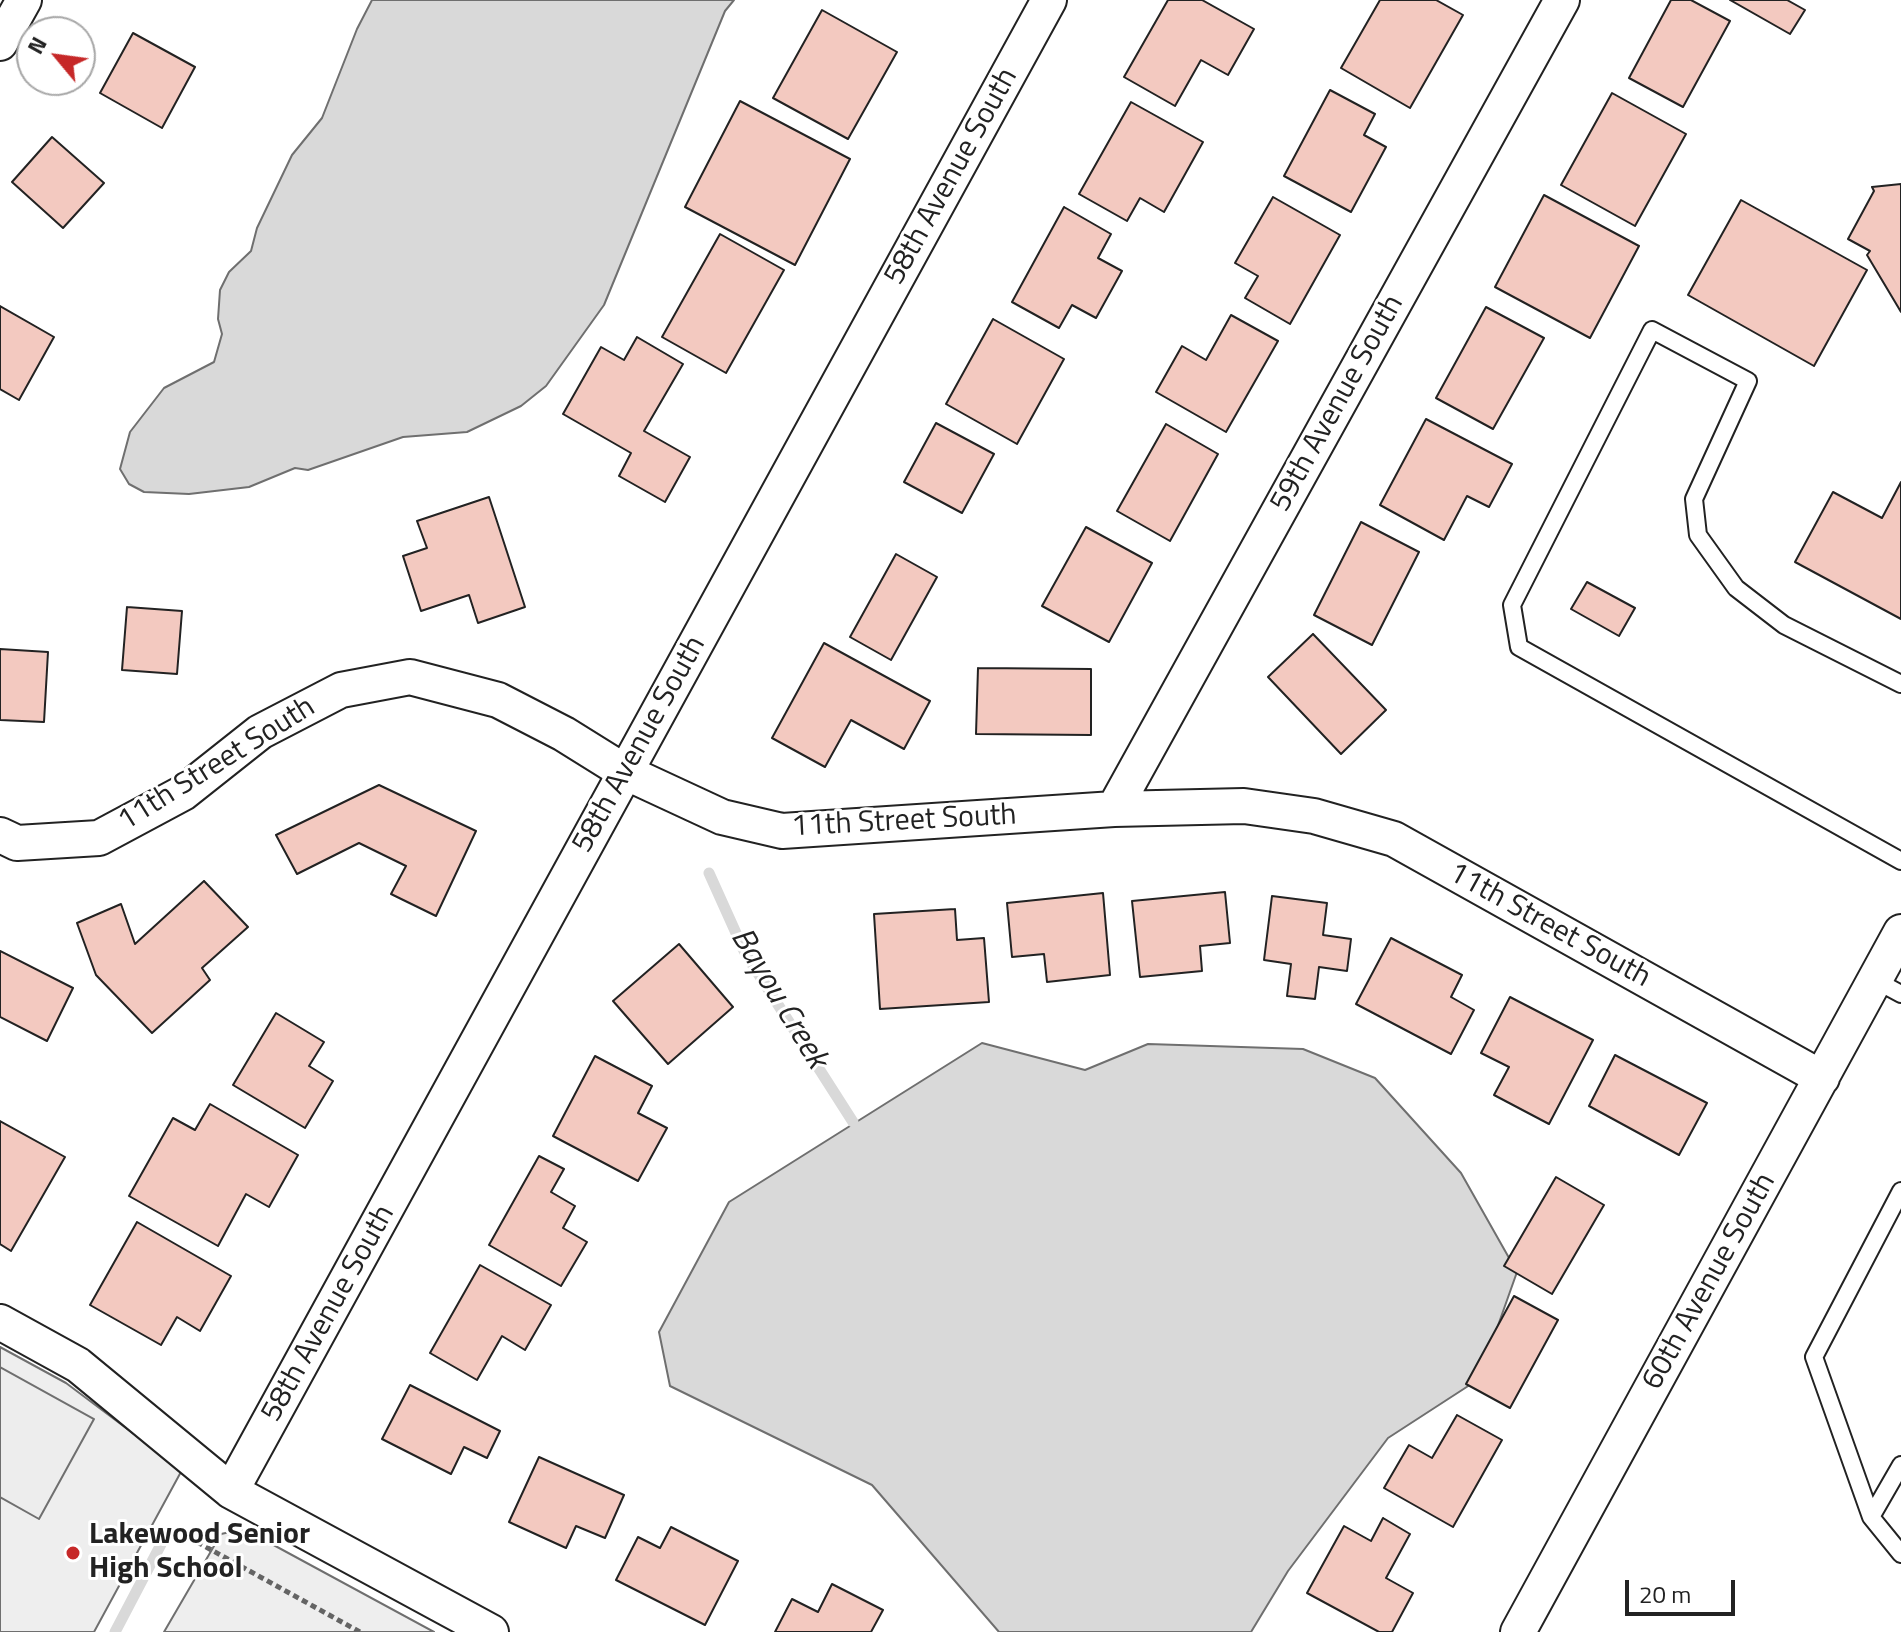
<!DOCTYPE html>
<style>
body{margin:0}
#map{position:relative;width:1901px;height:1632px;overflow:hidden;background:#fff;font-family:"Titillium Web",sans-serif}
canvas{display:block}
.north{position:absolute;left:16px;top:16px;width:80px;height:80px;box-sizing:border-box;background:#fff;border:2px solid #a7a7a7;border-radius:50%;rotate:299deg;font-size:22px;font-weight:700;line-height:32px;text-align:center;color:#222}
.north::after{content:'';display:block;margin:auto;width:28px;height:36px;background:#c62828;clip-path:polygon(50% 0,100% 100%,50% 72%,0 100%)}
.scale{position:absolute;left:1625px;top:1580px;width:110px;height:36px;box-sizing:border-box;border:4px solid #222;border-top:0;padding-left:10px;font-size:24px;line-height:28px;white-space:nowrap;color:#222;-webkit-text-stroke:6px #fff;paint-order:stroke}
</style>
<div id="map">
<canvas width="1901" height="1632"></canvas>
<div class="north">N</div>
<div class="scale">20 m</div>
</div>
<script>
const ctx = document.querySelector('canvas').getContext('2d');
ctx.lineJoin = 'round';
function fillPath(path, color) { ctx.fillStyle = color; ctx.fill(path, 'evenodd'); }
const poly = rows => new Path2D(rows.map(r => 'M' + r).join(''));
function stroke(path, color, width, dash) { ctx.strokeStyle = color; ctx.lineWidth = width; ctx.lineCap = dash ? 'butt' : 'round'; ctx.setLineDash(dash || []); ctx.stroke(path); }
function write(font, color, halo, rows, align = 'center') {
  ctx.font = font + ' "Titillium Web",sans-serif'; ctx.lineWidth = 6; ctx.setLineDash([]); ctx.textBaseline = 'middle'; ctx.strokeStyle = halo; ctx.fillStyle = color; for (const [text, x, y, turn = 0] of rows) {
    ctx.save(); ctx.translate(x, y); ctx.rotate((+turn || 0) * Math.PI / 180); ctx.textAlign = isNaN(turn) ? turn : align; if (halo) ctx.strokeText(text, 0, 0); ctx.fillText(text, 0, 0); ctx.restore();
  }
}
const green = poly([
 [0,1347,66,1383,182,1470,94,1632,0,1632,0,1347],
 [244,1529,434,1632,164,1632,221,1534,244,1529]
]);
fillPath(green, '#eee');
stroke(green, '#6f6f6f', 2);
const parking = poly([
 [0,1367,94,1419,39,1519,0,1497,0,1367]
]);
fillPath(parking, '#ededed');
stroke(parking, '#6f6f6f', 2);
const water = poly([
 [372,0,734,0,725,11,604,305,546,386,521,406,467,432,403,437,308,470,295,468,249,487,189,494,144,492,129,484,120,469,130,432,164,388,214,362,222,334,218,319,220,290,229,272,251,251,257,228,292,155,322,118,357,29,372,0],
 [982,1043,1085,1070,1148,1044,1303,1049,1375,1078,1461,1173,1517,1272,1479,1379,1388,1438,1288,1571,1251,1632,999,1632,872,1485,670,1386,659,1332,729,1202,982,1043]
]);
fillPath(water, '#d9d9d9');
stroke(water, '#6f6f6f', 2);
stroke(poly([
 [709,873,745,953,853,1122],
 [115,1632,168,1531]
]), '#d9d9d9', 11);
const building = poly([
 [1168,0,1202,0,1254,29,1228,75,1201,60,1175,106,1124,77,1168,0],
 [1380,0,1436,0,1463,15,1410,108,1341,68,1380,0],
 [1671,0,1691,0,1730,21,1683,107,1629,78,1671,0],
 [1730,0,1787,0,1805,10,1790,34,1730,0],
 [822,10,897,52,848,139,773,98,822,10],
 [133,33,195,67,162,128,100,93,133,33],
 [1330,90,1375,114,1364,135,1386,147,1351,212,1284,176,1330,90],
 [1612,93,1686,134,1635,226,1561,185,1612,93],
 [740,101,850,159,795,265,685,207,740,101],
 [1131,102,1203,142,1164,212,1140,198,1127,221,1079,194,1131,102],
 [52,137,104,183,63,228,12,182,52,137],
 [1901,184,1901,312,1867,255,1870,251,1848,239,1874,191,1872,187,1901,184],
 [1544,195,1639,246,1590,338,1495,287,1544,195],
 [1273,197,1340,235,1290,324,1245,298,1258,276,1235,263,1273,197],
 [1741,200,1867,270,1814,366,1688,295,1741,200],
 [1064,207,1111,234,1098,258,1122,271,1096,318,1072,305,1059,328,1012,302,1064,207],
 [720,234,784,270,726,373,662,337,720,234],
 [0,306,54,337,19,400,0,389,0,306],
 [1486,307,1544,338,1493,429,1436,398,1486,307],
 [1231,315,1278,341,1226,432,1156,392,1182,346,1206,360,1231,315],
 [993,319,1064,359,1017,444,946,404,993,319],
 [637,337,683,364,644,431,690,457,665,502,619,476,631,453,563,414,601,347,624,360,637,337],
 [1426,419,1512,464,1489,507,1467,496,1444,540,1380,505,1426,419],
 [936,423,994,454,962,513,904,482,936,423],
 [1166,424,1218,454,1170,541,1117,511,1166,424],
 [1901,482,1901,619,1795,562,1833,492,1882,518,1901,482],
 [489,497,525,607,478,623,469,595,421,611,403,556,427,548,417,521,489,497],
 [1361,522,1419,552,1372,645,1314,615,1361,522],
 [1086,527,1152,563,1109,642,1042,606,1086,527],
 [896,554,937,577,891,660,850,637,896,554],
 [1587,582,1635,608,1619,636,1571,609,1587,582],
 [127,607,182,611,177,674,122,670,127,607],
 [1313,634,1386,710,1341,754,1268,677,1313,634],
 [824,643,930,701,904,749,851,720,825,767,772,738,824,643],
 [0,649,48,652,44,722,0,720,0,649],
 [978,668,1091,669,1091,735,976,734,978,668],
 [379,785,476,831,436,916,391,894,406,866,359,843,297,874,276,835,379,785],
 [204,881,248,927,202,968,210,980,152,1033,96,975,77,923,121,904,135,944,204,881],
 [1225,892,1230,943,1200,946,1202,971,1140,977,1132,901,1225,892],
 [1103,893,1110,975,1047,982,1044,954,1012,957,1007,903,1103,893],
 [1272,896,1327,903,1323,935,1351,939,1347,971,1319,967,1315,999,1287,996,1291,964,1264,960,1272,896],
 [955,909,957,940,984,938,989,1002,880,1009,874,914,955,909],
 [1391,938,1462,975,1451,997,1474,1010,1451,1054,1356,1004,1391,938],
 [679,944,733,1007,668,1064,613,1001,679,944],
 [0,951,73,988,47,1041,0,1017,0,951],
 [1510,997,1593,1040,1549,1124,1494,1095,1509,1067,1481,1053,1510,997],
 [276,1013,324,1042,309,1066,333,1081,305,1128,233,1085,276,1013],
 [1615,1055,1707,1103,1679,1155,1589,1106,1615,1055],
 [595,1056,652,1086,638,1113,667,1128,638,1181,553,1136,595,1056],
 [210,1104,298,1155,269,1207,246,1194,218,1246,129,1196,173,1118,195,1130,210,1104],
 [0,1121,65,1157,11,1251,0,1244,0,1121],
 [539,1156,564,1169,551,1192,575,1206,563,1228,587,1242,561,1286,489,1245,539,1156],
 [1556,1177,1604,1205,1552,1294,1504,1266,1556,1177],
 [137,1222,231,1276,200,1331,177,1317,161,1345,90,1305,137,1222],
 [480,1265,551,1305,525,1350,502,1336,477,1380,430,1353,480,1265],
 [1514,1296,1558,1320,1510,1408,1466,1384,1514,1296],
 [410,1385,500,1431,487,1458,464,1447,451,1474,382,1439,410,1385],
 [1457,1415,1502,1440,1453,1527,1384,1488,1409,1445,1432,1458,1457,1415],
 [539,1457,624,1495,605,1538,576,1526,566,1548,509,1522,539,1457],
 [1383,1518,1410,1534,1386,1578,1413,1593,1392,1632,1379,1632,1307,1593,1344,1526,1371,1541,1383,1518],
 [671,1527,738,1561,705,1625,616,1580,638,1537,660,1548,671,1527],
 [832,1584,883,1610,871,1632,775,1632,792,1599,818,1612,832,1584]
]);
fillPath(building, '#f3c9c0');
stroke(building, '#222', 2);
const lane = poly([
 [1901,684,1784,625,1736,588,1698,535,1694,499,1748,381,1652,330,1512,605,1519,647,1901,861],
 [1875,980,1901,994],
 [1901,1191,1814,1357,1871,1517,1901,1554],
 [1871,1517,1901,1465]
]);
const street = poly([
 [0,43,24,0],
 [1114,809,1562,0],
 [0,835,17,843,99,838,183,793,260,732,341,690,410,677,498,700,564,734,625,772,722,817,782,831,1114,809,1244,806,1314,816,1394,839,1822,1078],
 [0,1322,78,1365,231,1491,491,1632],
 [231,1491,1049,0],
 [1518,1632,1901,932]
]);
stroke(lane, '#222', 20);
stroke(street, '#222', 38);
stroke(poly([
 [197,1542,360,1632]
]), '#646464', 5, [6, 4]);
stroke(lane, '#fff', 16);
stroke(street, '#fff', 34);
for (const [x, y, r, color] of [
 [73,1553,8,"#c62828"]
]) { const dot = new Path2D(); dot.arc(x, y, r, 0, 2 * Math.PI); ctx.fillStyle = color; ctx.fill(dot); stroke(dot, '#fff', 3); }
write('30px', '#222', '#fff', [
 ["58th Avenue South",952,177,-61],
 ["59th Avenue South",1338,404,-61],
 ["58th Avenue South",640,745,-61],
 ["11th Street South",217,765,-32],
 ["11th Street South",904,822,-3],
 ["11th Street South",1549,926,29],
 ["60th Avenue South",1710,1282,-61],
 ["58th Avenue South",329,1314,-61]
]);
write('bold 30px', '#222', '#fff', [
 ["Lakewood Senior",89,1536],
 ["High School",89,1570]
], 'left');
write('italic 32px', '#222', '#fff', [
 ["Bayou Creek",778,999,59]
]);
</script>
